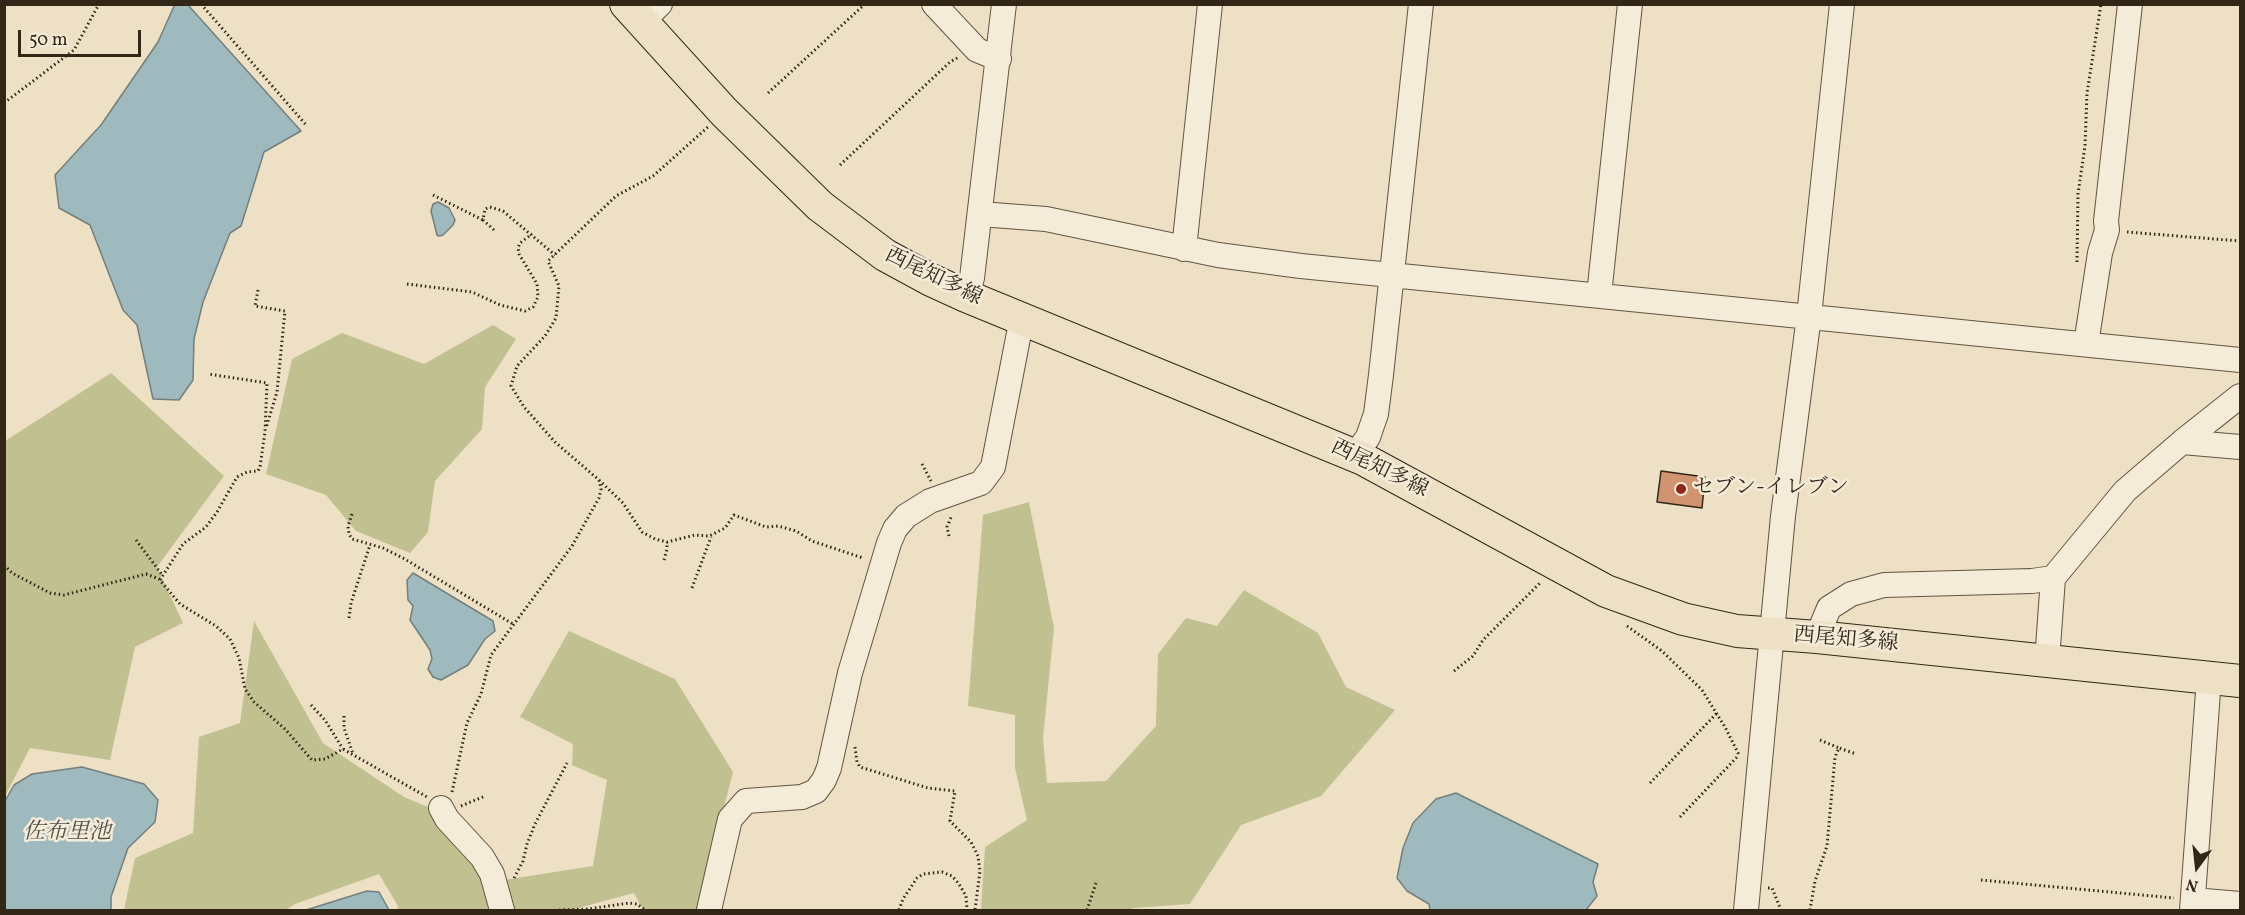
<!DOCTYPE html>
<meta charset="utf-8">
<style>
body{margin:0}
#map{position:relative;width:2245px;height:915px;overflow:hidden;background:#eee0c5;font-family:Vollkorn,serif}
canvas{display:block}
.frame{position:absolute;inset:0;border:6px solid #322617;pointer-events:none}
.north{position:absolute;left:2167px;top:837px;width:60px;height:60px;-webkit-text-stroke:4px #f4ebd9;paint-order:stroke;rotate:195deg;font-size:16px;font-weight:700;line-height:24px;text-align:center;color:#322617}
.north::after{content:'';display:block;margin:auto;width:21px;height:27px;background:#322617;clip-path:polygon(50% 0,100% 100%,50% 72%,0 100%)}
.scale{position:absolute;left:18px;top:30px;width:123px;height:27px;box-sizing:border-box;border:3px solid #322617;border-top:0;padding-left:8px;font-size:18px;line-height:21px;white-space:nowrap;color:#322617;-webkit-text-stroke:4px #f4ebd9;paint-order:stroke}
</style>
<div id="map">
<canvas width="2245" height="915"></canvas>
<div class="frame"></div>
<div class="north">N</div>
<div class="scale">50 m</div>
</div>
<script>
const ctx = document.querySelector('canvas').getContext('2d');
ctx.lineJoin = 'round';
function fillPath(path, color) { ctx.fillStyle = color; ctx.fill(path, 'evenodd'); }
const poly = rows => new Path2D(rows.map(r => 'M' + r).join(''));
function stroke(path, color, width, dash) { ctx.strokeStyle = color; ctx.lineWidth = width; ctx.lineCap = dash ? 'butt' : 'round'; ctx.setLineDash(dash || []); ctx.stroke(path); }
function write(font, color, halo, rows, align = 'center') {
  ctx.font = font + ' Vollkorn,"Noto Serif JP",serif'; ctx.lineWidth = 5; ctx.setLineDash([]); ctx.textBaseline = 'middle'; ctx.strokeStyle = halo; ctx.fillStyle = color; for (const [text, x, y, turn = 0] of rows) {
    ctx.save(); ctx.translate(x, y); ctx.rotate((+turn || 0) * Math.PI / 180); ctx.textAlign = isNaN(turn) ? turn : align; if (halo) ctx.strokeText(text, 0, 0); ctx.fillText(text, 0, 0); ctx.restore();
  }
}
fillPath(poly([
 [493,325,516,339,485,387,482,429,435,481,428,532,410,553,356,531,326,495,266,474,292,359,342,333,424,364],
 [111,373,224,476,157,567,183,623,135,647,110,760,30,748,5,796,5,441],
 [1029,502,1054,628,1043,738,1047,783,1106,781,1156,726,1158,654,1186,618,1217,626,1244,590,1318,633,1346,687,1395,710,1321,796,1241,825,1190,904,1134,908,1128,910,981,910,985,847,1027,820,1015,768,1015,715,968,706,983,515],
 [254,621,323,743,404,797,469,824,504,880,593,866,607,780,572,765,573,744,520,717,569,631,675,679,733,772,698,910,643,910,634,893,571,910,397,910,398,906,379,874,295,904,286,910,124,910,135,858,193,833,199,737,240,723]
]), '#c0c090');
const water = poly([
 [175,4,188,5,301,131,264,152,241,226,230,233,203,302,194,339,193,380,179,400,153,399,137,325,123,310,90,225,59,208,55,175,101,125,158,42,175,4],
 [438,202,449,208,455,220,453,225,443,235,439,236,437,235,431,211,433,204,438,202],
 [413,573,493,621,495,631,485,639,468,665,441,680,433,677,428,669,432,659,430,650,410,620,413,606,408,600,407,580,413,573],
 [82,767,144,784,158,800,155,822,128,848,111,897,111,910,5,910,5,801,14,785,32,774,82,767],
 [1456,793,1598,864,1593,882,1597,896,1586,910,1430,910,1429,904,1407,891,1397,878,1403,848,1413,823,1436,799,1456,793],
 [367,891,379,892,389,910,306,910,367,891]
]);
fillPath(water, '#9fbabf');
stroke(water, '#737f7c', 1.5);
const building = poly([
 [1661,471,1705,477,1702,508,1657,502,1661,471]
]);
fillPath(building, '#d09471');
stroke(building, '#322617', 1.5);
const minor = poly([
 [934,4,977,50,999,59],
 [642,22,660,4],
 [980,214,1046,219,1218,255,1301,266,2240,360],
 [1184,249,1210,4],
 [1599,295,1630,4],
 [966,296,972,278,1004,4],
 [2086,344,2100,253,2107,230,2106,221,2130,4],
 [2182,442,2240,447],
 [1363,459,1361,447,1368,437,1376,414,1381,375,1421,4],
 [1817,637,1829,608,1851,594,1884,585,2032,581,2053,578],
 [2047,661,2053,578,2125,491,2182,442,2240,396],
 [441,808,447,819,482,857,492,874,502,910],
 [2193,900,2240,904],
 [709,910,730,819,746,801,802,797,816,791,824,780,829,768,850,673,889,543,895,529,906,516,930,501,981,483,993,467,1019,333,1025,319],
 [1746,910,1783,516,1809,316,1842,4],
 [2192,910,2209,678]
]);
const major = poly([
 [626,4,724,112,820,206,885,255,931,280,966,296,1363,459,1606,591,1683,619,1737,631,1817,637,2240,681]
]);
stroke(minor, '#615442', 26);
stroke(major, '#322617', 34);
stroke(poly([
 [201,4,307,126],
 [768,93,865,4],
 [4,103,74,50,99,4],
 [840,165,950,62,959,57],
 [433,195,483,220],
 [494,230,483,220,485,209,490,207,503,211,555,255],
 [2127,232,2240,241],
 [2077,262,2078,194,2085,146,2087,93,2101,4],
 [407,284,472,292,500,305,525,311,533,307,538,297,537,284,519,254,518,248,520,243,532,234],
 [258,290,255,306,285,311,277,392,266,428],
 [922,464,931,481],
 [599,480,623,503,642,532,655,539,667,542,695,535,709,536,725,528,734,515,766,527,778,526,796,531,812,541,863,558],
 [352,514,348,526,349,534,352,539,383,548,403,558,513,624],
 [949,536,947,527,952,515],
 [136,540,163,576],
 [664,560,667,549,667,542],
 [4,565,12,573,50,593,64,595,146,574,159,579,180,604,216,626,230,639,239,658,245,689,254,702,285,729,312,760,325,759,343,749,427,797],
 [160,580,183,544,206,527,217,512,237,477,247,472,258,471,260,467,265,432,267,383,208,374],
 [692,588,711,537],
 [349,618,351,603,370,545],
 [1627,626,1662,651,1702,690,1725,727,1739,755],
 [1454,671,1473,656,1483,640,1540,583],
 [311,705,325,720,343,749],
 [344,716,344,728,353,754],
 [1820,740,1839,748],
 [855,747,857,762,860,767,928,788,955,791,950,821,971,842,978,856,980,871,975,910],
 [1650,783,1717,713],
 [452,792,467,723,481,694,491,655,572,546,599,498,601,489,599,480,555,442,524,407,511,386,517,366,545,336,556,318,559,286,548,261,616,196,653,176,708,127],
 [461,806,485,796],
 [1680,817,1739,755],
 [514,878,523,861,527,844,535,824,567,763],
 [1981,880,2174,898],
 [1768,888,1772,888,1781,910],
 [559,910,588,909,629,903,637,904,645,910],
 [899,910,903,899,917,878,923,874,942,872,952,876,959,884,966,896,967,910],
 [1087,910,1097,880],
 [1810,910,1815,881,1827,846,1835,757,1839,748,1856,754]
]), '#322617', 3, [1.5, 3]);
stroke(minor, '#f4ebd9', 24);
stroke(major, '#eee0c5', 32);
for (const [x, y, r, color] of [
 [1681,489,6,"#8f2418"]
]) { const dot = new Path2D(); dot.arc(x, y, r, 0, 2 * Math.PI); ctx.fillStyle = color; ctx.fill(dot); stroke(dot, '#f4ebd9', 2); }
write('21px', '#322617', '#f4ebd9', [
 ["西尾知多線",933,278,26],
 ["西尾知多線",1379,470,26],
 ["西尾知多線",1846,641,5]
]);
write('21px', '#322617', '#f4ebd9', [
 ["セブン-イレブン",1693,489]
], 'left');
write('italic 22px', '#535249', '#f4ebd9', [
 ["佐布里池",67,834]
]);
</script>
